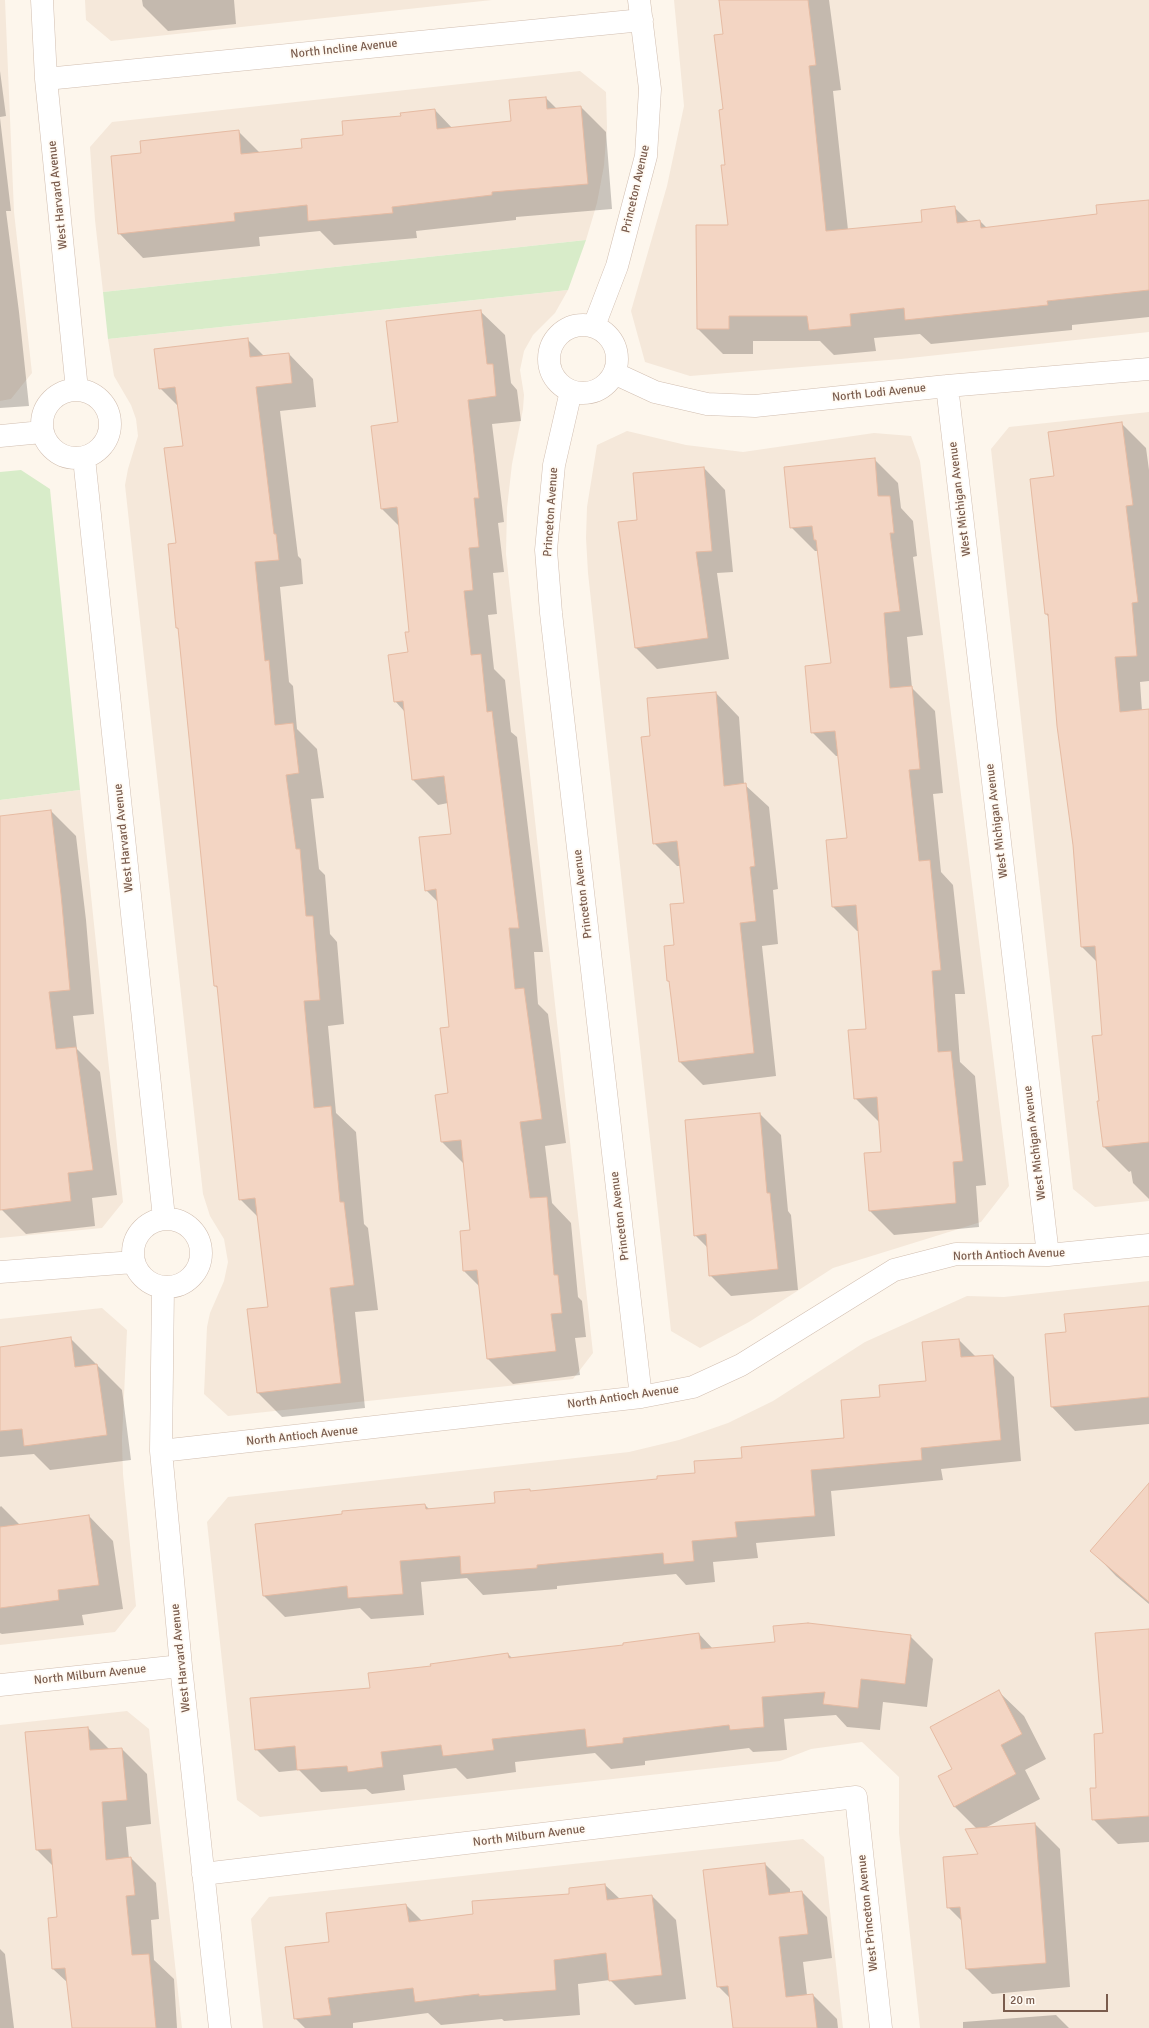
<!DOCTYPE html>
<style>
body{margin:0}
#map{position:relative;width:1149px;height:2028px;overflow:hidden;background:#fdf6ec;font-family:Signika,sans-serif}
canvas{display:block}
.scale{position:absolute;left:1003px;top:1994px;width:105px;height:18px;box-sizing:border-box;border:2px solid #7a5c4d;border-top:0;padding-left:5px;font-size:12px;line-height:14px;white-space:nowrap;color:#7a5c4d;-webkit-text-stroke:3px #fffaf3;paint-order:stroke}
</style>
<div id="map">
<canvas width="1149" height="2028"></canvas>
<div class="scale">20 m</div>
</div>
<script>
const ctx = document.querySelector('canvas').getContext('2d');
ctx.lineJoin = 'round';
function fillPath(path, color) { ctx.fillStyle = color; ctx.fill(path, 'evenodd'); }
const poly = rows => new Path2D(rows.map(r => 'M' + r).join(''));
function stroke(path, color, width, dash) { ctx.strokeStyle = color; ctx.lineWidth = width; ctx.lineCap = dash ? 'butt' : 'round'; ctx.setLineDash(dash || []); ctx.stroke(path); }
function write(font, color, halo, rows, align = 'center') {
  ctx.font = font + ' Signika,sans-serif'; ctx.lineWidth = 3.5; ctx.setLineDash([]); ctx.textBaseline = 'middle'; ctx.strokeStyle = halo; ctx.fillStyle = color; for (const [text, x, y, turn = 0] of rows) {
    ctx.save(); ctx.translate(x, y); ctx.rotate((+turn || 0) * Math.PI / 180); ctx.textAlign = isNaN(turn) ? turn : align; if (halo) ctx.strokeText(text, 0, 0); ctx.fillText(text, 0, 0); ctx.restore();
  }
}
fillPath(poly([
 [0,0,5,0,14,212,32,373,11,399,0,401],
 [85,0,492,0,111,41,86,20],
 [674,0,1149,0,1149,332,901,359,690,376,645,362,631,311,667,186,684,106],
 [580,71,606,92,607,128,604,166,597,203,586,240,103,292,95,220,90,147,112,122],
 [568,290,555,313,533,335,524,351,520,370,524,395,523,409,512,464,507,508,506,554,593,1353,573,1379,228,1416,204,1394,207,1327,210,1313,224,1281,228,1262,224,1239,210,1216,203,1194,132,549,125,485,128,469,138,436,136,419,131,405,114,376,108,339],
 [1149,412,1149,1201,1095,1207,1073,1189,991,449,1009,427],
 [627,431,686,445,743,452,874,433,911,436,920,461,1009,1186,981,1222,833,1268,749,1322,700,1348,671,1331,588,573,586,538,587,507,597,445],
 [80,790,123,1202,102,1228,0,1238,0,800],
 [1149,1281,1149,2028,920,2028,899,1833,899,1777,862,1742,811,1749,780,1761,260,1817,237,1800,207,1522,228,1497,629,1452,679,1440,728,1423,773,1401,865,1342,967,1296,1004,1297],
 [102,1308,127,1330,122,1440,123,1474,136,1606,115,1632,0,1645,0,1319],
 [127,1711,149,1729,182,2028,0,2028,0,1725],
 [803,1839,824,1857,843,2028,263,2028,251,1919,269,1897]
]), '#f5e8da');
fillPath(poly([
 [586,240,568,290,108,339,103,292],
 [21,470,50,489,80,790,0,800,0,472]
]), '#d8ecc9');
fillPath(poly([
 [142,0,234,0,236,24,168,31,143,6],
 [720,0,829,0,841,90,833,91,848,230,923,223,954,207,969,222,980,221,987,228,1098,215,1149,201,1149,317,1072,325,1072,330,931,344,920,334,874,338,876,351,834,355,820,341,753,341,753,354,723,354,698,329,729,226,724,110,724,35],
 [0,71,6,116,0,117],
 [546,98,557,109,581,107,606,132,612,209,516,217,516,220,416,231,417,238,334,245,320,231,259,237,260,246,143,258,119,233,143,154,238,131,260,153,303,149,402,117,435,110,453,129,512,122],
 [0,118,11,211,6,211,19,312,29,406,0,408],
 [480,311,505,335,511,383,517,390,521,421,492,424,504,522,498,523,504,572,493,573,497,614,488,615,494,669,505,680,511,732,517,737,543,952,534,952,538,1004,548,1014,566,1143,545,1146,552,1203,571,1223,578,1297,582,1301,586,1337,575,1338,580,1375,513,1384,488,1359,479,1286,464,1271,471,1231,464,1164,442,1142,450,1094,450,1028,439,903,426,890,452,835,448,803,438,805,413,780,405,712,395,701,409,653,410,633,400,527,382,509,372,427,399,423],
 [247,339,265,357,289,354,313,379,316,407,280,411,298,556,301,559,303,584,280,587,289,682,293,686,297,729,317,749,324,798,311,799,319,869,325,875,330,934,337,942,344,1024,328,1026,336,1113,356,1132,364,1224,368,1228,378,1310,355,1312,365,1408,282,1417,257,1392,269,1308,258,1217,240,1199,219,989,215,986,179,630,177,628,177,544,184,447,179,407,160,388],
 [1121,423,1146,448,1149,470,1149,681,1140,682,1142,711,1149,710,1149,1199,1133,1183,1131,1171,1129,1172,1104,1147,1098,1102,1100,1102,1103,1036,1098,963,1082,947,1080,911,1049,617,1046,614,1055,477],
 [874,459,898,483,901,508,913,521,917,556,913,557,923,635,907,637,912,688,935,711,943,793,933,794,941,872,953,885,965,994,955,994,960,1062,975,1076,986,1185,976,1186,979,1227,894,1235,870,1211,882,1153,879,1122,855,1098,868,1030,859,931,857,931,833,907,848,839,839,756,836,756,812,732,832,664,818,551,815,551,791,527],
 [704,468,725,490,733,572,717,573,729,659,657,669,636,648,638,521],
 [716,693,739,717,744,784,769,807,778,889,773,890,778,944,762,946,776,1076,703,1085,680,1062,671,983,668,981,685,904,681,866,677,866,654,843,651,737],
 [51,811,76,836,86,920,94,1014,73,1016,77,1049,100,1072,117,1195,92,1198,95,1226,26,1234,2,1210,0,1196,0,817],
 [760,1114,781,1135,788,1211,791,1215,798,1290,731,1296,710,1275,708,1248,695,1235],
 [1149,1306,1149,1424,1075,1431,1052,1407,1046,1335,1067,1333],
 [70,1338,122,1390,131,1460,50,1470,34,1454,0,1457,0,1350],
 [959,1340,976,1357,993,1356,1014,1377,1021,1461,941,1469,943,1480,831,1491,835,1536,756,1543,758,1558,713,1562,715,1582,686,1585,676,1574,557,1586,557,1589,483,1595,467,1578,421,1582,424,1615,371,1619,360,1608,285,1617,264,1596,425,1505,429,1509,496,1504,530,1490,532,1492,658,1480,696,1474,743,1459,845,1439,881,1397,927,1382],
 [1149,1492,1149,1604,1116,1576,1092,1551],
 [1,1506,20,1525,89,1516,113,1541,123,1609,82,1615,84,1625,2,1634,0,1633,0,1507],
 [1149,1630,1149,1842,1118,1844,1093,1819,1104,1734],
 [699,1634,713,1649,910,1636,933,1659,927,1707,883,1702,880,1730,847,1727,836,1715,784,1719,787,1750,753,1752,749,1748,645,1761,645,1765,611,1769,595,1753,515,1762,516,1772,467,1779,456,1768,403,1775,405,1790,372,1794,366,1789,321,1792,299,1770,279,1772,256,1749,371,1688,432,1667,508,1654,512,1658,624,1646],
 [999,1692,1024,1716,1046,1759,1025,1770,1040,1799,985,1828,1035,1824,1060,1849,1070,1987,992,1994,967,1969,963,1922,948,1907,980,1855,977,1829,955,1807,939,1777,953,1770],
 [88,1728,110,1750,122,1749,147,1774,151,1824,126,1827,129,1859,131,1858,156,1883,159,1919,151,1920,154,1960,174,1979,177,2028,73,2028,68,1983,53,1969,49,1919,58,1918,54,1867,37,1850],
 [765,1864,790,1889,790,1894,802,1892,827,1917,832,1958,803,1962,807,1995,813,1995,837,2019,838,2028,734,2028,730,1998,718,1986],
 [605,1885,620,1899,652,1896,676,1920,686,1999,635,2005,610,1980,578,1984,580,2015,504,2021,502,2019,441,2025,428,2013,353,2023,353,2028,305,2028,295,2018,331,1943,406,1905,422,1921,474,1914,570,1895],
 [0,1945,0,1949,5,1954,14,2028,0,2028],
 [1056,2015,1069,2028,963,2028,963,2022]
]), '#0003');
const building = poly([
 [719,0,808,0,816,65,809,66,826,231,922,222,921,210,955,206,957,223,980,220,981,228,1097,214,1096,205,1149,200,1149,290,1047,301,1048,305,905,320,904,308,850,314,851,326,809,330,807,316,729,316,729,329,697,329,696,225,728,225,721,165,725,165,719,110,723,109,714,35,723,34,719,0],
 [546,97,547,109,581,106,588,184,492,192,492,195,392,207,393,213,308,221,307,205,234,213,235,221,118,234,111,156,141,153,140,141,239,130,241,154,302,148,301,139,343,135,342,121,401,116,400,113,435,109,437,129,511,121,509,100,546,97],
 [481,310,487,364,493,364,496,396,468,400,479,498,474,498,479,547,469,548,473,590,464,591,471,655,481,654,487,712,492,711,519,928,509,928,515,989,524,988,542,1119,520,1122,530,1198,547,1197,554,1275,558,1275,562,1313,551,1314,556,1351,487,1359,477,1270,463,1271,460,1231,470,1230,461,1140,441,1142,435,1095,448,1093,440,1028,449,1027,436,889,425,891,419,837,451,834,444,776,412,780,403,701,394,702,388,655,408,652,405,632,409,632,397,507,381,509,371,426,398,422,386,321,481,310],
 [248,338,250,357,289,353,292,383,256,387,274,534,276,534,279,560,255,562,265,661,269,660,275,725,293,723,299,773,286,775,296,849,300,849,306,916,313,916,320,1000,304,1001,314,1108,331,1106,340,1202,344,1202,354,1285,330,1288,341,1383,257,1393,247,1309,268,1307,255,1198,239,1200,217,986,214,986,178,628,176,628,168,544,176,543,164,448,183,446,175,387,159,389,154,349,248,338],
 [1122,422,1133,505,1126,506,1138,602,1132,603,1137,656,1115,657,1120,712,1149,709,1149,1142,1103,1147,1097,1101,1099,1101,1092,1036,1102,1035,1095,946,1081,947,1073,845,1057,726,1048,614,1045,614,1030,479,1054,476,1048,432,1122,422],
 [875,458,878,496,890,496,894,533,890,533,900,611,884,613,890,688,912,686,920,769,909,770,919,861,930,860,941,970,932,971,938,1052,951,1051,963,1161,953,1162,956,1203,869,1211,864,1153,881,1152,877,1097,854,1099,848,1030,866,1029,856,905,832,907,826,840,847,838,835,731,811,733,805,666,831,663,816,540,814,540,812,526,790,528,784,467,875,458],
 [704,467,712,551,696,552,708,638,635,648,618,522,637,520,633,473,704,467],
 [716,692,724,786,746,783,755,866,750,867,756,921,740,923,754,1053,679,1062,669,981,667,981,664,946,674,945,670,904,684,903,677,841,653,844,641,737,650,736,647,698,716,692],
 [51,810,61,894,70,990,49,992,56,1049,76,1047,93,1170,68,1173,71,1201,0,1210,0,816,51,810],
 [760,1113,767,1193,770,1193,778,1269,709,1276,706,1234,694,1236,685,1120,760,1113],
 [1149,1306,1149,1397,1051,1407,1045,1334,1066,1332,1064,1314,1149,1306],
 [71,1337,75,1367,97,1364,107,1435,24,1446,22,1429,0,1431,0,1347,71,1337],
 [959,1339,961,1357,993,1355,1001,1440,921,1448,922,1460,811,1470,815,1516,735,1522,737,1537,692,1541,694,1561,664,1564,663,1553,537,1565,537,1568,461,1574,460,1556,400,1561,403,1594,348,1598,347,1586,263,1596,255,1524,342,1514,342,1511,425,1504,426,1509,495,1503,494,1492,530,1489,530,1491,657,1479,657,1476,695,1473,694,1461,742,1458,741,1447,844,1438,841,1400,880,1397,879,1385,926,1381,922,1342,959,1339],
 [1149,1483,1149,1602,1090,1551,1149,1483],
 [89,1515,99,1585,58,1590,59,1600,0,1608,0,1527,89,1515],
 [808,1623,911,1635,905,1684,861,1679,858,1708,823,1704,825,1692,762,1697,764,1727,730,1730,729,1725,623,1738,623,1743,587,1747,585,1729,492,1739,494,1750,443,1756,441,1745,381,1752,383,1767,348,1772,347,1766,297,1770,295,1746,255,1750,250,1698,370,1688,368,1673,431,1666,430,1664,508,1653,509,1658,623,1645,623,1643,699,1633,701,1649,775,1642,773,1626,808,1623],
 [1149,1629,1149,1816,1092,1820,1090,1788,1096,1788,1094,1734,1103,1733,1095,1633,1149,1629],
 [999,1690,1022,1734,1001,1745,1016,1774,954,1807,938,1776,952,1769,930,1727,999,1690],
 [88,1727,90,1750,122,1748,127,1800,102,1802,106,1860,131,1857,135,1895,126,1896,132,1955,149,1954,156,2028,72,2028,65,1968,52,1969,48,1918,57,1917,51,1849,36,1850,25,1732,88,1727],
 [1035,1823,1046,1963,966,1969,960,1907,947,1908,943,1857,978,1854,965,1829,1035,1823],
 [765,1863,769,1895,802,1891,808,1934,779,1937,786,1997,813,1994,817,2028,733,2028,728,1986,717,1987,703,1870,765,1863],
 [605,1884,607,1900,652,1895,662,1975,609,1981,606,1953,554,1960,556,1990,479,1996,479,1994,415,2002,413,1988,328,1998,331,2015,294,2019,285,1947,329,1942,326,1913,406,1904,409,1922,473,1914,472,1901,569,1894,569,1888,605,1884]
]);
fillPath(building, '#f3d5c3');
stroke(building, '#e6bba3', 1);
const minor = poly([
 [42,0,46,79,77,390],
 [46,79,642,20],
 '549 359a34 34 0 1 1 68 0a34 34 0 1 1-68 0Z',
 [594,326,617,266,646,156,650,89,639,0],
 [614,373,655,392,707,404,755,406,947,386,1149,369],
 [947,386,1048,1255],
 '42 424a34 34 0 1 1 68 0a34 34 0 1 1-68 0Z',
 [571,391,554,465,546,550,551,613,641,1397],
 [0,436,42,432],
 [84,458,164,1218],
 '133 1253a34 34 0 1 1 68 0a34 34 0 1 1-68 0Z',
 [0,1272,134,1262],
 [163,1287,161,1451,181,1666,220,2028],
 [161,1451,641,1397,693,1387,741,1365,894,1270,956,1254,1048,1255,1149,1245],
 [0,1685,181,1666],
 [203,1874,856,1797,881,2028]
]);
stroke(minor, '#d1beb0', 23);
stroke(minor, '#fff', 22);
write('12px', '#7a5c4d', '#fffaf3', [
 ["North Incline Avenue",344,49,-6],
 ["Princeton Avenue",636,189,-77],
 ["West Harvard Avenue",58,195,-96],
 ["North Lodi Avenue",879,393,-6],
 ["West Michigan Avenue",960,499,-97],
 ["Princeton Avenue",551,512,-86],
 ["West Michigan Avenue",997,821,-97],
 ["West Harvard Avenue",124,838,-96],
 ["Princeton Avenue",583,894,-97],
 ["West Michigan Avenue",1035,1143,-97],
 ["Princeton Avenue",620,1216,-97],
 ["North Antioch Avenue",1009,1255,-2],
 ["North Antioch Avenue",623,1397,-8],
 ["North Antioch Avenue",302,1436,-6],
 ["West Harvard Avenue",181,1658,-96],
 ["North Milburn Avenue",90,1675,-6],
 ["North Milburn Avenue",529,1836,-7],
 ["West Princeton Avenue",868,1913,-96]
]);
</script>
